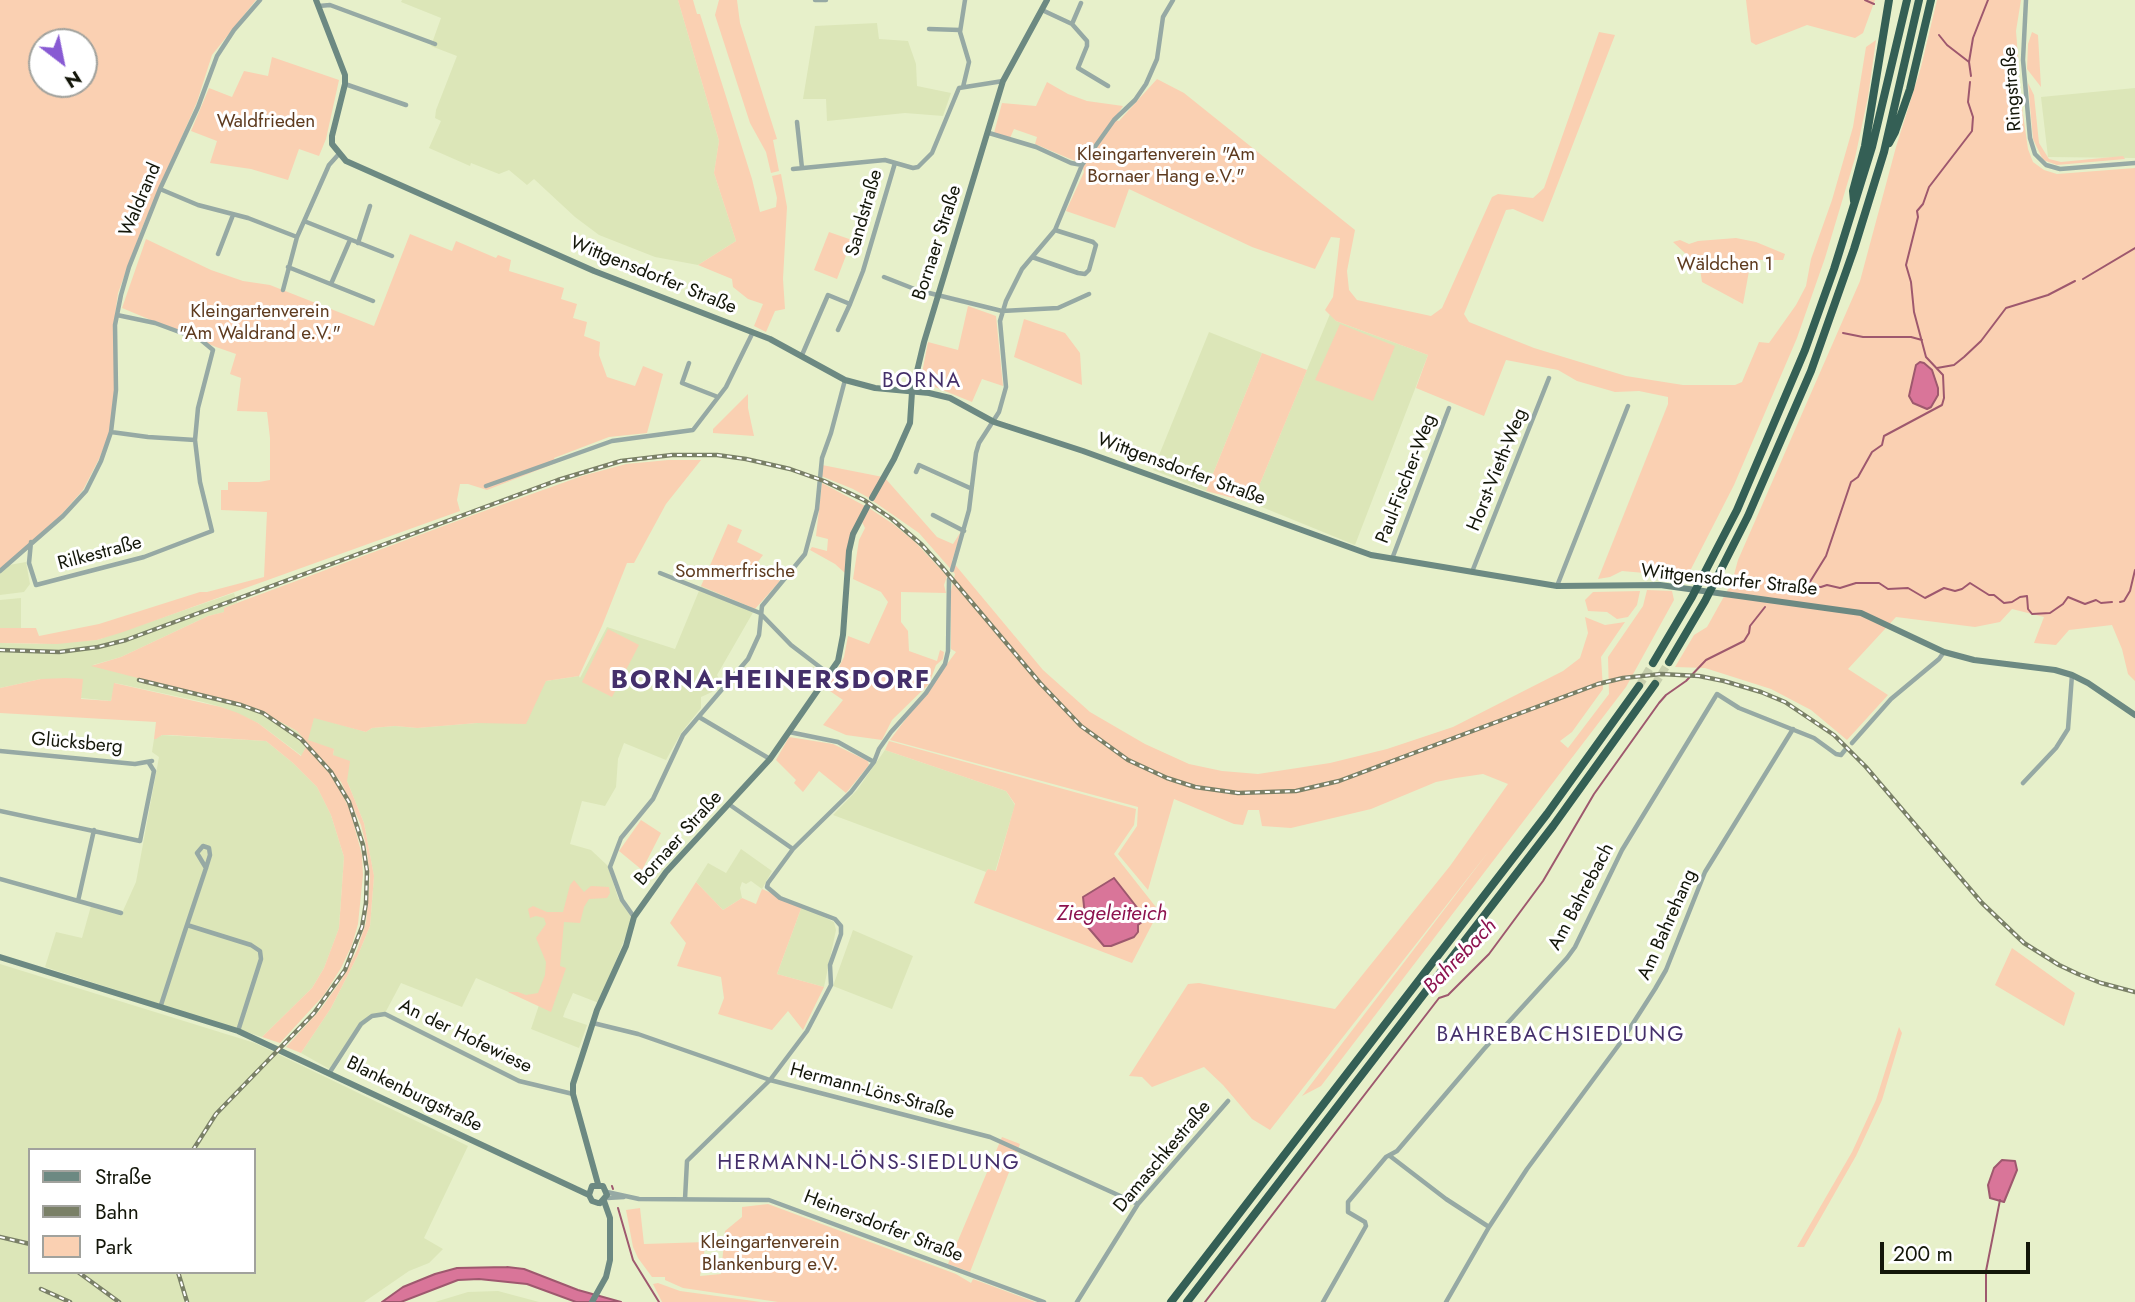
<!DOCTYPE html>
<meta charset="utf-8">
<style>
body{margin:0}
#map{position:relative;width:2135px;height:1302px;overflow:hidden;background:#e7f0ca;font-family:Jost,sans-serif}
canvas{display:block}
.legend{position:absolute;left:28px;top:1148px;width:228px;height:126px;box-sizing:border-box;background:#fff;border:2px solid #a1a29d;margin:0;padding:9px 12px;list-style:none;font-size:21px;color:#131609}
.legend li{display:flex;align-items:center;gap:14px;height:35px}
.legend b{width:35px;border:2px solid #a1a29d}
.north{position:absolute;left:28px;top:28px;width:70px;height:70px;box-sizing:border-box;background:#fff;border:2px solid #a1a29d;border-radius:50%;rotate:148deg;font-size:19px;font-weight:700;line-height:28px;text-align:center;color:#131609}
.north::after{content:'';display:block;margin:auto;width:24px;height:32px;background:#885ad3;clip-path:polygon(50% 0,100% 100%,50% 72%,0 100%)}
.scale{position:absolute;left:1880px;top:1242px;width:150px;height:32px;box-sizing:border-box;border:4px solid #131609;border-top:0;padding-left:9px;font-size:21px;line-height:24px;white-space:nowrap;color:#131609;-webkit-text-stroke:5px #fff;paint-order:stroke}
</style>
<div id="map">
<canvas width="2135" height="1302"></canvas>
<ul class="legend">
<li><b style="height:9px;background:#6c8982"></b>Straße</li>
<li><b style="height:9px;background:#7a8067"></b>Bahn</li>
<li><b style="height:19px;background:#fad0b2"></b>Park</li>
</ul>
<div class="north">N</div>
<div class="scale">200 m</div>
</div>
<script>
const ctx = document.querySelector('canvas').getContext('2d');
ctx.lineJoin = 'round';
function fillPath(path, color) { ctx.fillStyle = color; ctx.fill(path, 'evenodd'); }
const poly = rows => new Path2D(rows.map(r => 'M' + r).join(''));
function stroke(path, color, width, dash) { ctx.strokeStyle = color; ctx.lineWidth = width; ctx.lineCap = dash ? 'butt' : 'round'; ctx.setLineDash(dash || []); ctx.stroke(path); }
function write(font, color, halo, rows, align = 'center') {
  ctx.font = font + ' Jost,sans-serif'; ctx.lineWidth = 6; ctx.setLineDash([]); ctx.textBaseline = 'middle'; ctx.strokeStyle = halo; ctx.fillStyle = color; for (const [text, x, y, turn = 0] of rows) {
    ctx.save(); ctx.translate(x, y); ctx.rotate((+turn || 0) * Math.PI / 180); ctx.textAlign = isNaN(turn) ? turn : align; if (halo) ctx.strokeText(text, 0, 0); ctx.fillText(text, 0, 0); ctx.restore();
  }
}
fillPath(poly([
 [402,0,678,0,719,141,714,173,736,241,698,265,655,257,599,235,575,217,534,179,527,185,509,170,499,174,471,163,470,166,429,148,441,121,435,118,436,110,457,56,431,46,441,18,401,2],
 [877,23,879,39,908,41,916,64,917,86,951,93,943,116,905,113,827,121,826,99,803,99,815,26],
 [2135,88,2135,158,2048,157,2041,97],
 [1330,314,1336,321,1428,355,1355,545,1252,503],
 [1209,332,1262,353,1206,491,1153,470],
 [26,562,30,584,24,592,0,595,0,573,9,565],
 [701,586,755,609,717,675,720,680,712,692,701,697,701,708,681,733,666,760,624,743,618,759,616,787,605,806,582,801,570,844,591,850,608,866,618,898,633,918,599,1003,573,993,565,1011,563,1017,587,1025,579,1048,531,1029,539,1005,476,978,462,1007,401,983,384,1015,373,1017,362,1027,333,1071,301,1053,331,1008,358,955,370,926,374,876,364,823,347,781,333,755,334,750,307,740,314,717,366,732,372,728,395,726,417,728,477,723,546,681,579,676,580,678,607,627,675,649],
 [234,593,237,603,224,608,225,612,208,616,121,657,93,665,250,706,297,731,308,742,302,756,258,723,221,707,203,702,115,683,111,701,81,698,82,679,41,679,0,688,0,643,37,644,97,640],
 [21,598,21,628,0,628,0,600],
 [162,735,266,741,293,763,317,787,331,815,344,857,339,928,324,968,312,988,262,1037,45,967,56,932,82,938,91,906,122,913,136,882,159,757,152,752,154,739],
 [885,750,1006,791,1015,805,995,872,988,869,986,872,833,815,857,790],
 [741,849,772,871,762,889,751,881,746,884,742,882,740,888,742,898,723,910,696,882,708,863,726,873],
 [802,906,834,922,836,930,824,987,777,974],
 [853,930,913,956,892,1009,833,986],
 [0,964,255,1043,468,1146,424,1238,443,1249,429,1263,409,1271,364,1302,0,1302],
 [30,1150,254,1150,254,1272,30,1272],
 [498,1291,539,1302,435,1302,468,1292]
]), '#dce6b8');
fillPath(poly([
 [0,0,256,0,212,55,197,102,142,228,118,293,114,324,114,400,111,430,99,459,83,490,61,515,0,570],
 [42,42,84,42,84,84,42,84],
 [678,0,693,0,697,14,700,14,752,179,760,212,776,207,777,198,772,176,781,174,787,207,783,279,785,309,775,311,766,332,754,326,763,304,748,299,733,287,732,279,698,265,736,241,714,173,719,141],
 [719,0,737,0,740,23,777,139,773,140,779,171,771,173,766,152,750,123,715,15],
 [1746,0,1875,0,1863,33,1855,38,1807,25,1756,45,1751,42],
 [1937,0,2021,0,2016,31,2019,69,2017,72,2028,149,2033,162,2044,170,2057,174,2135,168,2135,681,2128,674,2122,649,2112,625,2069,630,2056,645,2034,643,2044,617,2012,609,2000,622,1975,627,1896,617,1848,669,1888,695,1847,740,1811,710,1771,689,1705,668,1675,667,1694,635,1707,627,1732,582,1738,560,1860,281,1896,147,1921,67],
 [1599,32,1615,35,1543,222,1513,209,1506,210,1464,314,1469,322,1534,348,1626,376,1683,385,1735,385,1742,382,1759,342,1769,343,1796,305,1806,286,1811,259,1832,200,1853,127,1866,47,1876,40,1868,97,1855,158,1825,258,1797,338,1734,485,1690,571,1667,575,1622,571,1610,577,1598,579,1668,404,1668,397,1639,391,1615,392,1577,381,1558,370,1506,360,1484,416,1416,388,1428,355,1336,321,1325,310,1333,297,1340,238,1331,237,1315,269,1252,247,1129,189,1115,228,1066,211,1084,172,1082,165,1091,150,1075,161,1035,144,1037,137,1014,129,1010,138,994,133,1002,103,1036,106,1047,82,1068,94,1087,101,1123,106,1114,120,1119,121,1157,79,1184,93,1355,230,1347,271,1349,290,1357,300,1431,316,1442,308,1492,197,1498,194,1533,198,1544,188],
 [2032,32,2038,35,2041,87,2027,69,2028,44],
 [272,57,339,80,326,139,319,156,299,149,288,180,251,169,210,163,217,141,191,131,209,88,232,97,244,71,268,76],
 [2028,83,2034,95,2039,143,2049,159,2061,162,2123,156,2125,159,2057,165,2043,160,2033,139],
 [829,232,852,240,837,279,814,270],
 [410,234,452,251,456,241,496,258,498,255,511,260,509,271,564,288,561,299,577,304,573,318,587,322,584,336,600,342,599,355,607,377,635,386,643,366,663,374,647,433,609,437,554,458,556,463,487,490,468,484,460,484,457,500,460,511,123,632,97,640,57,644,0,643,0,628,36,628,39,636,99,624,200,592,207,592,264,577,267,512,221,510,221,490,228,490,228,482,259,482,270,480,270,438,267,412,237,411,241,378,230,374,236,354,216,347,122,308,146,239,211,270,243,281,270,285,374,326],
 [1736,238,1756,242,1785,254,1783,260,1751,260,1743,304,1702,282,1700,269,1690,263,1686,254,1673,242,1680,240,1689,244,1698,241],
 [968,306,996,316,1003,386,982,379,972,402,930,385,921,378,928,342,958,350],
 [1024,319,1065,333,1080,353,1082,385,1014,357],
 [1340,324,1395,346,1373,401,1315,380],
 [1262,353,1307,370,1252,503,1206,491],
 [748,394,748,408,754,436,713,433,713,429],
 [668,460,701,460,666,504,634,563,627,563,602,626,579,676,546,681,526,724,477,723,417,728,395,726,372,728,366,732,314,718,308,740,334,749,333,755,350,761,347,781,364,823,374,876,370,926,358,955,331,1008,301,1053,286,1047,320,1010,342,979,357,950,366,922,370,876,366,846,361,825,341,782,297,731,255,708,91,666,121,657,208,616,224,612,224,608,237,603,473,515,582,476,626,464],
 [822,465,883,477,869,498,853,489,821,476],
 [885,478,937,537,953,544,962,530,952,561,1043,670,1090,712,1145,744,1189,764,1222,771,1258,774,1330,763,1387,749,1453,727,1563,671,1580,658,1588,633,1585,617,1605,625,1625,622,1601,657,1603,689,1572,732,1560,741,1568,748,1609,694,1608,657,1643,606,1647,590,1672,591,1674,600,1626,687,1321,1086,1302,1096,1489,851,1270,1130,1252,1119,1223,1085,1204,1067,1152,1087,1142,1077,1129,1076,1188,984,1199,983,1335,1009,1450,866,1508,784,1483,774,1456,778,1436,782,1371,809,1291,828,1262,826,1259,810,1248,810,1243,825,1234,824,1174,799,1148,890,1118,854,1137,826,1138,807,890,740,956,652,951,649,951,591,955,574,919,533,873,501],
 [822,483,865,506,851,534,846,574,835,564,810,550,812,547,827,551,828,539,816,536],
 [869,508,893,524,915,542,947,576,944,585,946,593,901,592,901,622,908,631,909,651,937,661,940,650,944,652,943,659,936,665,929,684,892,720,882,740,846,735,823,725,843,700,824,687,838,669,844,657,848,636,869,644,888,602,881,592,853,579,859,540,865,528,862,522],
 [728,524,742,530,737,542,763,555,757,563,780,581,755,609,701,586],
 [1640,591,1637,605,1628,617,1617,619,1607,612,1588,611,1585,600,1593,592],
 [608,629,639,645,612,697,582,682],
 [66,678,83,679,81,699,111,701,114,683,221,707,238,713,258,723,301,756,306,747,330,774,341,792,350,810,362,855,363,875,358,924,352,945,341,968,324,995,280,1043,262,1037,312,988,324,968,339,928,344,857,331,815,317,787,293,763,266,741,171,735,162,735,156,739,154,739,156,722,0,713,0,688,41,679],
 [789,737,833,744,868,761,869,765,846,793,819,771,803,792,794,783,796,780,776,760],
 [889,741,1136,809,1134,825,1114,854,1159,911,1132,963,974,903,986,872,988,869,996,871,1015,804,1006,791,885,750],
 [641,820,661,833,642,870,619,851],
 [574,880,584,892,591,886,609,887,610,893,607,898,589,899,584,907,580,923,564,922,560,966,566,968,551,1012,508,992,518,992,526,995,538,993,545,975,546,962,536,938,546,924,544,918,536,916,530,918,528,909,533,906,547,912,563,912,570,885],
 [696,882,723,910,742,898,756,904,762,889,802,906,777,974,824,987,803,1030,788,1011,772,1030,718,1014,724,998,721,977,677,966,686,943,670,923],
 [2012,948,2075,993,2064,1026,1995,985],
 [1899,1027,1902,1033,1882,1100,1856,1156,1804,1247,1797,1247,1852,1152,1876,1100],
 [1002,1137,1020,1144,970,1272,948,1264],
 [768,1204,956,1274,971,1283,973,1279,1035,1302,778,1302,683,1288,665,1280,665,1277,652,1277,638,1258,633,1247,626,1210,640,1208,644,1244,706,1242,700,1276,721,1274,725,1231,742,1217,742,1207],
 [658,1283,680,1291,761,1302,662,1302,653,1284]
]), '#fad0b2');
const water = poly([
 [1920,362,1924,363,1932,370,1938,388,1938,395,1931,407,1927,409,1913,403,1909,396,1916,365,1920,362],
 [1114,878,1146,919,1138,925,1138,932,1134,937,1111,946,1104,946,1086,925,1083,897,1114,878],
 [2002,1160,2015,1161,2017,1170,2004,1202,1990,1198,1988,1185,1994,1168,2002,1160],
 [507,1267,524,1269,578,1290,621,1302,576,1302,527,1284,479,1279,458,1280,401,1302,382,1302,403,1287,435,1274,457,1268,507,1267]
]);
fillPath(water, '#d97599');
stroke(water, '#9e586e', 2);
stroke(poly([
 [1865,0,1874,4],
 [1939,35,1947,45,1969,62],
 [1971,76,1969,62,1973,38,1988,0],
 [2083,279,2135,248],
 [1843,333,1863,337,1911,337,1922,340],
 [1937,368,1954,365,1964,357,1981,341,2006,308,2048,295,2075,281],
 [1808,585,1826,556,1851,482,1858,477,1872,452,1882,445,1884,436,1942,405,1944,398,1943,375,1926,357,1914,312,1911,282,1906,265,1918,217,1917,211,1923,204,1929,187,1972,131,1973,117,1968,102,1970,82],
 [1776,591,1785,584,1821,587,1827,585,1840,588,1856,583,1879,583,1888,589,1908,588,1925,598,1944,588,1955,591,1962,589,1970,583,1989,595,1994,595,2004,603,2012,602,2020,597,2027,596,2028,609,2032,614,2050,613,2063,604,2068,597,2085,604,2096,600,2101,603,2112,602],
 [2120,602,2124,601,2130,591,2135,570],
 [612,1186,613,1189],
 [618,1208,633,1260,659,1302],
 [1205,1302,1439,998,1448,995,1489,954,1543,881,1594,794,1659,703,1666,695,1686,681,1706,660,1744,641,1749,633,1750,626,1765,607],
 [1986,1302,1986,1271,2000,1200]
]), '#9e586e', 2);
stroke(poly([
 [1655,684,1669,662],
 [1639,686,1653,663]
]), '#c7cfad', 8, [8, 4]);
stroke(poly([
 [815,0,826,0],
 [2026,0,2023,60,2030,138,2035,154,2046,165,2060,169,2135,163],
 [1081,3,1072,24,1087,41,1087,46,1078,68,1108,86],
 [319,6,330,5,435,44],
 [1042,10,1072,24],
 [929,29,960,30],
 [345,84,406,105],
 [963,87,969,62,960,32,965,0],
 [797,122,802,168],
 [989,133,1036,147,1071,163,1082,165],
 [793,169,885,160,913,168,918,167,932,153,959,88,1003,81],
 [160,189,198,205,248,218,297,237],
 [304,221,392,256],
 [358,243,370,206],
 [218,254,233,215],
 [1032,257,1078,273,1085,274,1089,270,1096,245,1093,242,1055,230],
 [288,267,373,301],
 [884,277,917,290,1002,311,1058,308,1089,294],
 [331,284,350,240],
 [283,290,297,237,329,165,338,155],
 [838,330,850,304],
 [802,355,828,295,850,304,863,271,895,163],
 [689,363,682,383,718,397],
 [111,432,148,437,195,440],
 [916,472,919,465,970,488],
 [486,486,612,441,693,430,726,387,753,332],
 [933,515,964,531],
 [31,542,29,563,36,585,144,557,212,531,200,482,195,440,198,408,213,350,201,340,155,323,117,315],
 [1392,559,1449,408],
 [952,570,969,510,976,453,979,443,999,412,1006,387,1000,321,1006,301,1022,269,1055,230,1082,165,1114,120,1135,100,1146,84,1157,59,1163,17,1173,0],
 [0,571,63,516,86,491,101,461,111,432,116,390,115,325,121,295,129,267,160,189,198,107,217,56,234,30,260,0],
 [1472,572,1549,378],
 [660,573,760,613,791,645,829,674],
 [1557,586,1628,406],
 [699,717,770,759],
 [789,732,838,742,874,762],
 [1852,743,1891,699,1939,659,1944,652],
 [0,751,135,764,152,761],
 [2023,783,2056,748,2068,729,2072,675],
 [730,805,793,849],
 [0,811,140,841,154,771,149,763],
 [0,879,121,913],
 [78,901,94,830],
 [634,917,622,900,610,867,621,838,653,799,683,735,748,659,759,635,762,606,805,554,817,509,822,458,831,433,845,380],
 [187,925,251,945,260,951,261,959,238,1031],
 [161,1005,184,934,206,868,210,855,209,848,203,846,197,853,206,868],
 [593,1023,638,1034,770,1080,990,1137,1138,1204],
 [330,1072,361,1024,372,1016,385,1014,519,1081,573,1094],
 [1390,1156,1446,1199,1489,1227],
 [607,1192,639,1199,769,1200,1044,1302],
 [607,1198,624,1197],
 [685,1199,687,1161,770,1080,807,1031,831,985,830,965,841,934,841,926,835,919,780,898,767,887,768,883,793,849,851,792,874,762,879,749,891,732,926,693,945,664,948,651,949,579],
 [1077,1302,1138,1204,1228,1101],
 [1323,1302,1366,1226,1365,1222,1348,1212,1348,1202,1386,1157,1397,1151,1484,1049,1567,958,1575,947,1622,850,1717,694,1739,708,1814,738,1836,754,1841,755,1845,750],
 [1446,1302,1489,1227,1527,1169,1621,1042,1655,989,1666,970,1705,872,1793,729]
]), '#96a9a4', 4.5);
stroke(poly([
 [316,0,345,75,345,84,332,136,332,144,346,161,594,271,770,339,845,380,875,388,929,393,950,398,994,422,1083,451,1371,555,1557,586,1660,585,1861,613,1944,652,1974,660,2055,670,2072,675,2088,683,2135,715],
 [872,498,894,459,910,423,912,392,924,342,1003,81,1047,0],
 [0,957,238,1031,589,1195,592,1201,598,1203],
 [598,1184,573,1094,573,1084,597,1010,626,946,634,917,666,872,770,759,838,661,843,635,849,551,853,534,867,507],
 [589,1195,592,1186,603,1186,607,1195,600,1203],
 [592,1302,606,1277,610,1260,610,1218,604,1201]
]), '#6c8982', 6);
stroke(poly([
 [1889,143,1895,132,1910,89,1931,0],
 [1854,201,1853,191,1865,146,1889,0],
 [1669,662,1705,601,1748,516,1811,371,1854,249,1884,152,1919,0],
 [1653,663,1692,597,1737,510,1805,350,1834,269,1872,147,1907,0],
 [1171,1302,1547,814,1639,686],
 [1187,1302,1553,826,1655,684]
]), '#345f55', 8);
const rail = poly([
 [0,650,59,652,98,647,126,640,558,480,621,461,672,455,717,455,746,459,790,469,824,481,864,500,892,519,922,545,942,567,1040,683,1081,726,1128,760,1167,778,1195,787,1238,793,1296,791,1339,781,1598,684,1623,678,1661,674,1699,676,1724,681,1761,692,1785,702,1834,735,1866,767,1982,903,2024,943,2059,965,2078,974,2101,983,2135,992],
 [139,680,241,705,263,713,301,739,331,772,349,802,363,845,367,871,366,903,362,927,345,970,314,1013,216,1114,193,1150],
 [0,1237,30,1244],
 [78,1272,119,1302],
 [178,1272,187,1302],
 [41,1289,70,1302]
]);
stroke(rail, '#7a8067', 4.5);
stroke(rail, '#fff', 2, [5]);
write('19px', '#131609', '#fff', [
 ["Ringstraße",2013,89,-94],
 ["Waldrand",141,200,-67],
 ["Sandstraße",865,213,-74],
 ["Bornaer Straße",938,243,-72],
 ["Wittgensdorfer Straße",653,276,22],
 ["Wittgensdorfer Straße",1181,470,20],
 ["Horst-Vieth-Weg",1498,470,-68],
 ["Paul-Fischer-Weg",1407,479,-69],
 ["Rilkestraße",100,554,-15],
 ["Wittgensdorfer Straße",1729,581,6],
 ["Glücksberg",77,744,5],
 ["Bornaer Straße",679,839,-48],
 ["Am Bahrebach",1582,897,-62],
 ["Am Bahrehang",1668,925,-66],
 ["An der Hofewiese",465,1037,26],
 ["Hermann-Löns-Straße",872,1092,15],
 ["Blankenburgstraße",414,1095,26],
 ["Damaschkestraße",1163,1157,-50],
 ["Heinersdorfer Straße",883,1227,21]
]);
write('19px', '#5e3b1f', '#fff', [
 ["Waldfrieden",266,122],
 ["Kleingartenverein \"Am",1166,155],
 ["Bornaer Hang e.V.\"",1166,177],
 ["Wäldchen 1",1725,265],
 ["Kleingartenverein",260,312],
 ["\"Am Waldrand e.V.\"",260,334],
 ["Sommerfrische",735,572],
 ["Kleingartenverein",770,1243],
 ["Blankenburg e.V.",770,1265]
]);
ctx.letterSpacing = '2px';
write('21px', '#442f6a', '#fff', [
 ["BORNA",922,382],
 ["BAHREBACHSIEDLUNG",1561,1036],
 ["HERMANN-LÖNS-SIEDLUNG",869,1164]
]);
ctx.letterSpacing = '0px';
write('italic 21px', '#8d134f', '#fff', [
 ["Ziegeleiteich",1112,915],
 ["Bahrebach",1461,957,-46]
]);
ctx.letterSpacing = '2px';
write('bold 26px', '#442f6a', '#fff', [
 ["BORNA-HEINERSDORF",771,682]
]);
ctx.letterSpacing = '0px';
</script>
